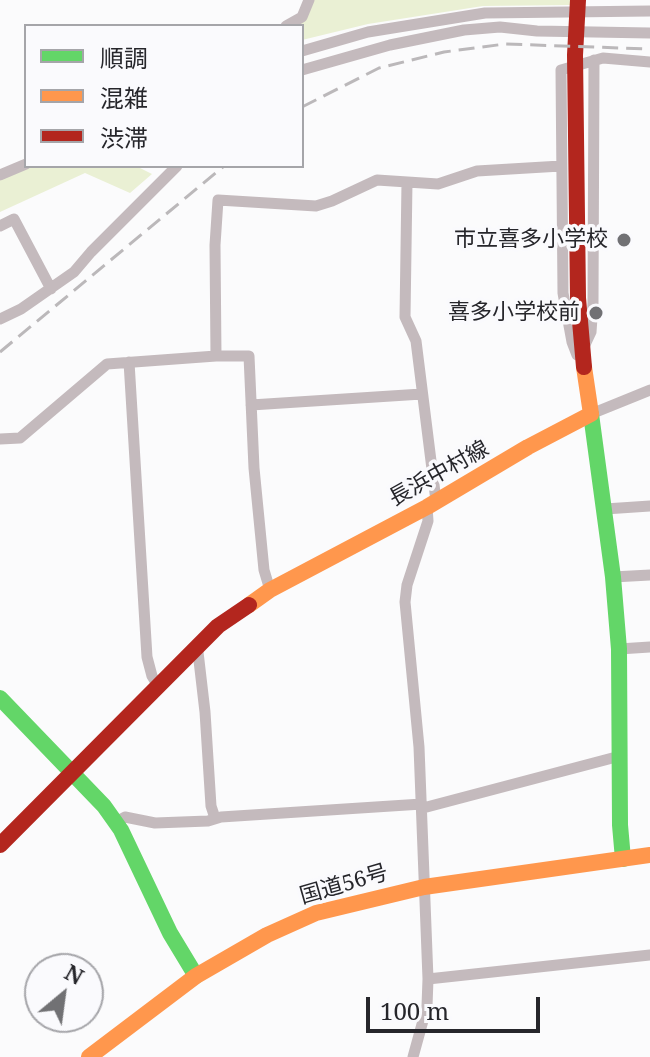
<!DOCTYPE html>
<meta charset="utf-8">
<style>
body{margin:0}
#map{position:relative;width:650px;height:1057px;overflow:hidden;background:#fbfbfc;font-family:"Noto Serif","Noto Sans JP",serif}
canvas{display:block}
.legend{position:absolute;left:24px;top:24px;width:280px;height:144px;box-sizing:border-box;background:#fafafd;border:2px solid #a5a5a9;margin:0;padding:10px 14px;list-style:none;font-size:24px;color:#26262b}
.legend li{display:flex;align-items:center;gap:16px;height:40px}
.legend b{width:40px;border:2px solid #a5a5a9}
.north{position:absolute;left:24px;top:953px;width:80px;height:80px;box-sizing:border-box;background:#fafafd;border:2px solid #a5a5a9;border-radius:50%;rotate:29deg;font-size:22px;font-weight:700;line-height:32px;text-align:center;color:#26262b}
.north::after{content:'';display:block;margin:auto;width:28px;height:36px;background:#717174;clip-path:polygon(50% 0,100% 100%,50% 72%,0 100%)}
.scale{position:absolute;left:366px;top:997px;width:174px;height:36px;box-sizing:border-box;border:4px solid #26262b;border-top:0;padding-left:10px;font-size:24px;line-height:28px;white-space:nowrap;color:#26262b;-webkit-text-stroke:6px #fafafd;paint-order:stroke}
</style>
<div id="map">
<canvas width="650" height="1057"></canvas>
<ul class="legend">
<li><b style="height:10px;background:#63d668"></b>順調</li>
<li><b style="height:10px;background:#ff974d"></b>混雑</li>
<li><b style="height:10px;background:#b3261e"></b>渋滞</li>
</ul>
<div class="north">N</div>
<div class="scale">100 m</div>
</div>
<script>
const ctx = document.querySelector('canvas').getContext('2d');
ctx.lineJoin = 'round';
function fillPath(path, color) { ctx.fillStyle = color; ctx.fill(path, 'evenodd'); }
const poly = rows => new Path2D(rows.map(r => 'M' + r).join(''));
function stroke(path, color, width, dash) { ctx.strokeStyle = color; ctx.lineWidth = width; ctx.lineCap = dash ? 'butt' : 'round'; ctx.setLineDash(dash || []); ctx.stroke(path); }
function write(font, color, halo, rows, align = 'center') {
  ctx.font = font + ' "Noto Serif","Noto Sans JP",serif'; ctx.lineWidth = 7; ctx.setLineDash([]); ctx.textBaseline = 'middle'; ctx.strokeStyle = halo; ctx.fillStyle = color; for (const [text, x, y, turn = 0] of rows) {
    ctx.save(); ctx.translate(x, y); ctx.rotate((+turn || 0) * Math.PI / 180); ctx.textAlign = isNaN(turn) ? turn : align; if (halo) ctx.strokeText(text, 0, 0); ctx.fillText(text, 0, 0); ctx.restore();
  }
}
fillPath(poly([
 [310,0,571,0,571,5,483,6,368,24,302,40,302,26,299,26],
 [32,166,136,166,152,174,130,193,85,173,0,212,0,180]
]), '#eaf0d4');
stroke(poly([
 [286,26,302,17,309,0],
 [302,51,368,32,485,13,650,11],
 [302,70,390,45,464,30,500,27,537,31,650,33],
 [0,175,26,164],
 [407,182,405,317,416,341,436,501],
 [0,226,14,219,51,289],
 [0,319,21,309,74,272,91,252,177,166],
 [583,349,591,332,593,303,594,60],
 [577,355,572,342,563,293,561,70,603,58,650,62],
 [216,356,249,356,254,468,264,570,270,590],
 [129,362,147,657,152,676,158,686],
 [251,405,422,394],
 [591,414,650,390],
 [0,439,20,438,107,364,216,356,215,245,218,200,316,206,332,201,377,180,438,184,477,171,561,166],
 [605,509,650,506],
 [613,577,650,575],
 [195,649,198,652,205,712,211,806,215,818],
 [619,649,650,647],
 [423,808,620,756],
 [116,822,125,817,155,823,208,821,221,817,422,804],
 [428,979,650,955],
 [413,1057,427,1006,428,979,419,747,405,602,407,585,428,521,427,507]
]), '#c4babd', 11);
stroke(poly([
 [591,414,613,577,619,649,620,825,623,859],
 [0,698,104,806,121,830,170,933,196,976]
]), '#63d668', 16);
stroke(poly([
 [249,605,270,590,427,507,528,447,591,414,584,367],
 [89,1057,196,976,267,935,316,913,424,887,650,855]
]), '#ff974d', 16);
stroke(poly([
 [578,0,575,55,578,298,584,367],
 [0,845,218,626,249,605]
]), '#b3261e', 16);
stroke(poly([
 [302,107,379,68,444,52,505,44,650,49],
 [0,352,224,166]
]), '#bbb8ba', 3, [16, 8]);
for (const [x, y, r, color] of [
 [624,240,8,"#717174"],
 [596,313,8,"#717174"]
]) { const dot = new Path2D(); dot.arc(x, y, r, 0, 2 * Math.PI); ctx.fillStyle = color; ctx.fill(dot); stroke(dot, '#fafafd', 3); }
write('22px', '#26262b', '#fafafd', [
 ["市立喜多小学校",608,240],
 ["喜多小学校前",580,313]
], 'right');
write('22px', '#26262b', '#fafafd', [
 ["長浜中村線",439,474,-29],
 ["国道56号",344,885,-16]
]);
</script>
